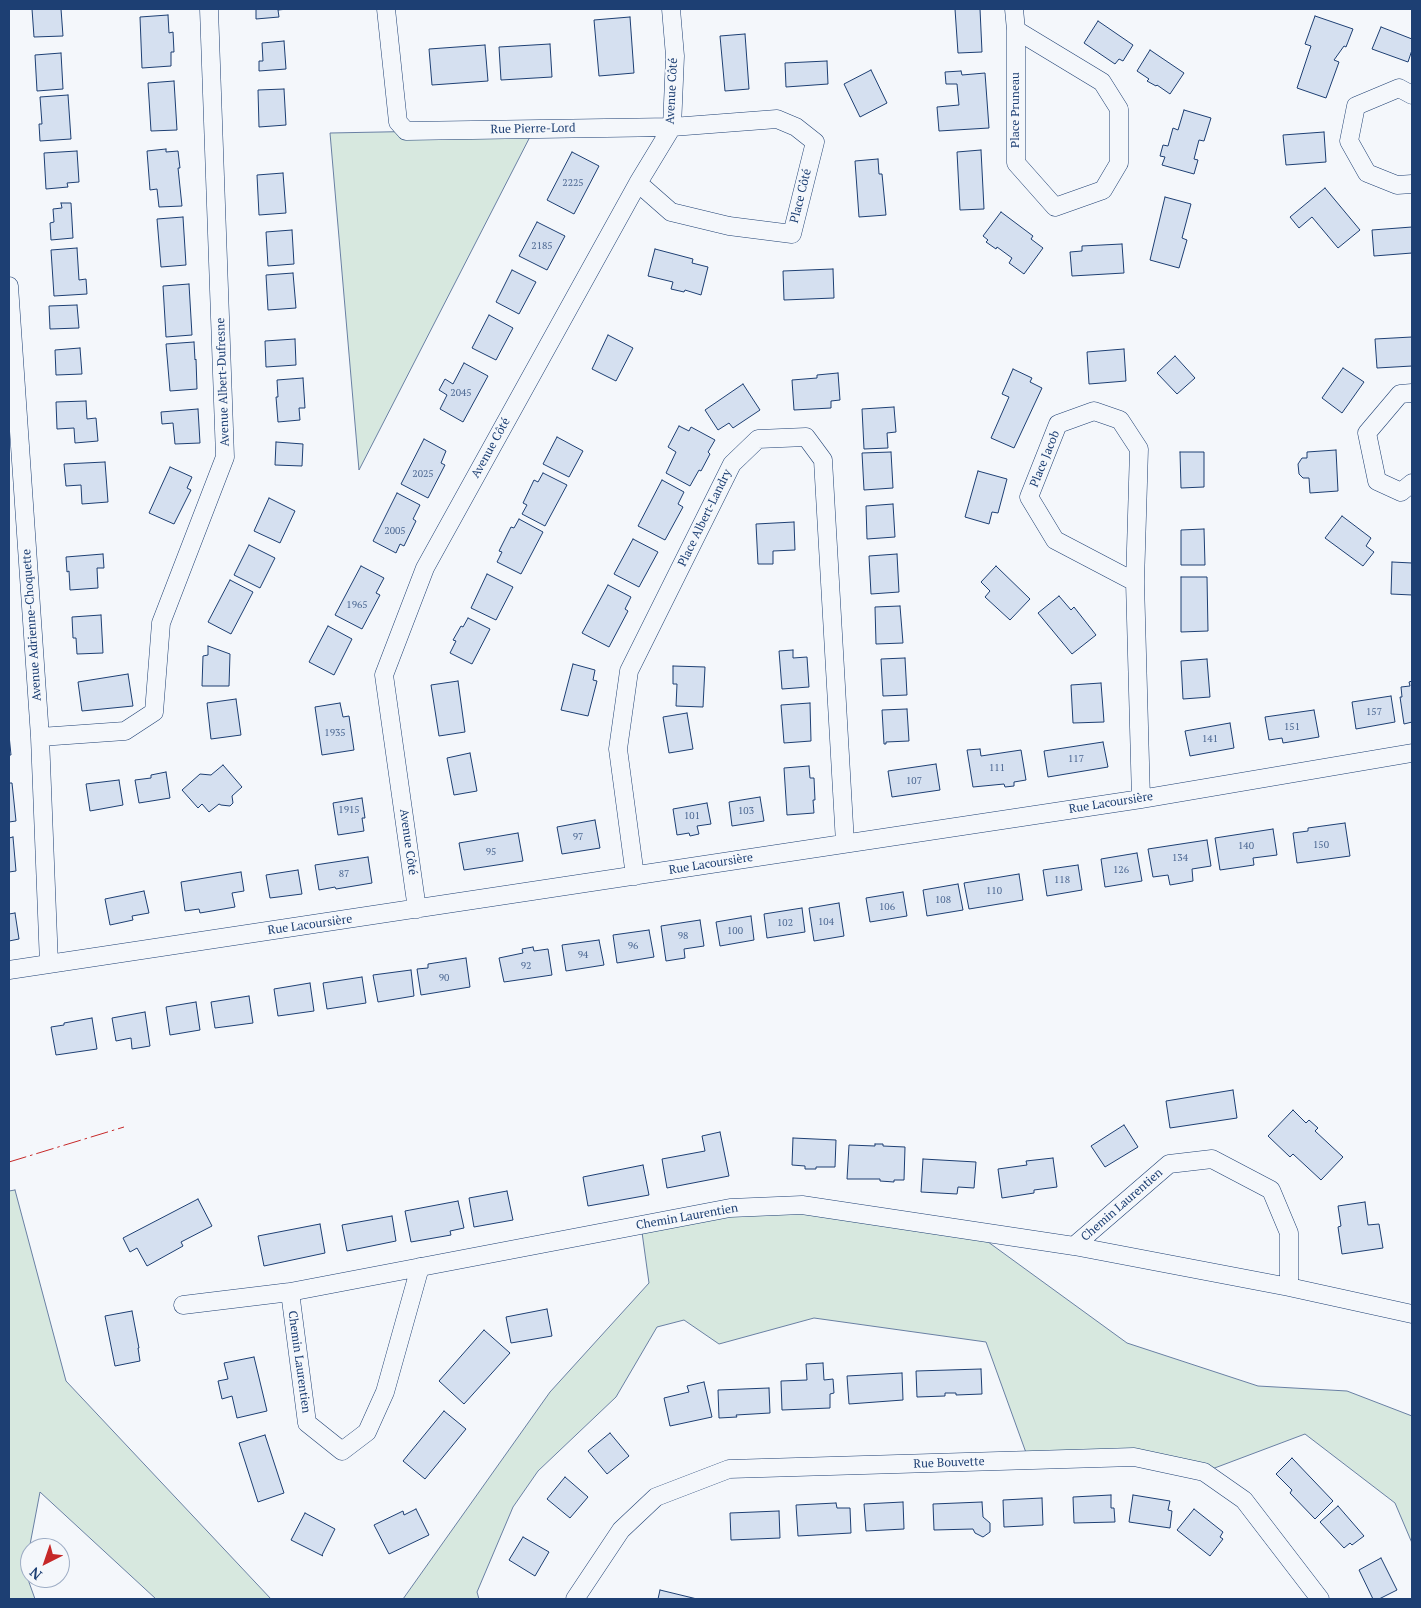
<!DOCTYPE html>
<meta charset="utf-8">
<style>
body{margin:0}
#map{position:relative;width:1421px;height:1608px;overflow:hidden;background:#f4f7fb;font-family:"PT Serif",serif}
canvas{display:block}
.frame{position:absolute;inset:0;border:10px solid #1d3f73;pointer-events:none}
.north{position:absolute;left:20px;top:1538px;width:50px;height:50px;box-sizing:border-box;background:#f4f7fb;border:1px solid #9eadc5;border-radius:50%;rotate:221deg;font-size:14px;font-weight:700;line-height:20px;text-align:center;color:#1d3f73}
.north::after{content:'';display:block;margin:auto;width:18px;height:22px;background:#c62828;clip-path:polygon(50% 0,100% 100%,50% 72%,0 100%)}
</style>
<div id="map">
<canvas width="1421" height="1608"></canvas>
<div class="frame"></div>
<div class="north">N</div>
</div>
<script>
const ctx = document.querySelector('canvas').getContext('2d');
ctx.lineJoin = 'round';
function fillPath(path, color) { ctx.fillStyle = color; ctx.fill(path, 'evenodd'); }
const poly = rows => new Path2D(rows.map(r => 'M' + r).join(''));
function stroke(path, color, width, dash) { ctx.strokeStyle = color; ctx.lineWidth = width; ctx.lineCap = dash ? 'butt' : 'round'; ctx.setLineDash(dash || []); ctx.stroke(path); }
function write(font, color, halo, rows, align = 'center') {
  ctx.font = font + ' "PT Serif",serif'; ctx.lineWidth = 4; ctx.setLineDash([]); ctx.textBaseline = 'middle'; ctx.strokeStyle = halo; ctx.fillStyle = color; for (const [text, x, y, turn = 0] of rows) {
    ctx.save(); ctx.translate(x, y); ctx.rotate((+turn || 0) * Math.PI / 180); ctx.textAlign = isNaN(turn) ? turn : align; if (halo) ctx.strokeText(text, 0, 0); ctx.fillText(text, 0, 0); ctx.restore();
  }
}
const green = poly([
 [534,129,359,470,330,133,534,129],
 [15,1190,66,1381,271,1599,156,1599,40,1492,25,1571,35,1599,9,1599,9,1191,15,1190],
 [802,1205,973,1231,1127,1343,1258,1386,1347,1391,1412,1416,1412,1543,1395,1503,1305,1434,1204,1472,1134,1457,1029,1461,986,1342,814,1318,719,1344,684,1320,657,1327,616,1397,538,1471,513,1507,477,1592,479,1599,403,1599,550,1392,649,1283,641,1225,802,1205]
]);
fillPath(green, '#d7e8df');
stroke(green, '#687fa3', 1);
const building = poly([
 [32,9,61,9,63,36,34,37,32,9],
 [256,9,288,9,278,10,279,17,256,19,256,9],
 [955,9,980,9,982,52,958,53,955,9],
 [168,15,169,33,173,32,174,52,171,52,171,66,142,68,140,17,168,15],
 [1315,16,1353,29,1346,47,1344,46,1334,60,1339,62,1326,98,1297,88,1311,46,1305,44,1315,16],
 [630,17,634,73,599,76,594,20,630,17],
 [1098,21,1133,45,1123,61,1119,59,1115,64,1084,43,1098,21],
 [1381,27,1412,39,1412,50,1408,62,1372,49,1381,27],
 [745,34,749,89,725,91,720,36,745,34],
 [284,41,286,69,259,71,259,61,263,61,262,43,284,41],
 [550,44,552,77,501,80,499,47,550,44],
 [485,45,488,81,432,85,429,49,485,45],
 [1150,50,1184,73,1170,94,1157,85,1156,86,1147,81,1149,79,1137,71,1150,50],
 [61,53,63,89,37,91,35,55,61,53],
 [827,61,828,84,786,87,785,63,827,61],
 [871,70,887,103,860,117,844,84,871,70],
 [961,71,962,75,985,73,989,128,939,131,937,107,959,105,957,84,946,84,945,72,961,71],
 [174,81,177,130,151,131,148,83,174,81],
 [284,89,286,125,259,127,258,90,284,89],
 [68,95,71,139,40,141,39,124,42,124,40,97,68,95],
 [1184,110,1211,118,1204,141,1199,140,1194,159,1198,160,1194,174,1162,165,1165,157,1160,156,1163,145,1168,146,1173,128,1178,130,1184,110],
 [1324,132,1326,162,1286,165,1283,135,1324,132],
 [166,149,166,152,178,151,180,168,178,168,182,206,159,207,157,189,150,190,147,151,166,149],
 [981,150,984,209,960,210,957,152,981,150],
 [77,151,79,182,67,183,68,187,46,189,44,153,77,151],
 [572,152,599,166,574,214,547,200,572,152],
 [878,159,879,174,882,174,886,215,859,217,855,161,878,159],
 [283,173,286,213,259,215,257,175,283,173],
 [1325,188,1360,230,1338,248,1312,217,1299,228,1290,217,1325,188],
 [1165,197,1191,204,1182,238,1187,240,1179,268,1150,260,1165,197],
 [61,203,71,203,73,238,51,240,50,223,54,222,53,209,62,208,61,203],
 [1001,212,1033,236,1031,239,1043,248,1024,274,1009,263,1012,258,997,247,996,249,986,242,988,240,983,236,1001,212],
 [183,217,186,265,161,267,157,219,183,217],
 [537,222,565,236,547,270,519,256,537,222],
 [1412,227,1412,253,1374,256,1372,230,1412,227],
 [292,230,294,264,268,266,266,232,292,230],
 [1122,244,1124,273,1072,276,1070,252,1082,251,1082,246,1122,244],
 [77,248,79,280,86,279,87,294,54,296,51,250,77,248],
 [655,249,693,259,692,263,708,267,701,295,685,290,684,292,671,289,673,282,648,276,655,249],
 [833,269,834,298,784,300,783,271,833,269],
 [512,270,536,282,519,314,496,302,512,270],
 [293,273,296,308,268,310,266,275,293,273],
 [189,284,192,335,166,337,163,286,189,284],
 [77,305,79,328,50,329,49,306,77,305],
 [489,315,513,328,496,360,472,348,489,315],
 [608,335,633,348,616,381,592,369,608,335],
 [1412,337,1412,366,1377,368,1375,339,1412,337],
 [295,339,296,365,266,367,265,341,295,339],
 [194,342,195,360,196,359,197,389,170,391,166,344,194,342],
 [80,348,82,374,56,375,55,350,80,348],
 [1124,349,1126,381,1089,384,1087,352,1124,349],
 [1175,356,1195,378,1177,394,1157,373,1175,356],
 [464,363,488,376,463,422,440,409,447,395,439,390,445,379,453,384,464,363],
 [1343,368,1364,382,1342,413,1322,398,1343,368],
 [1013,369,1032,378,1030,382,1042,388,1014,448,991,438,1009,397,1002,394,1013,369],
 [838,373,840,400,831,401,831,408,794,410,792,380,817,378,817,375,838,373],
 [303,378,305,408,299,408,300,420,278,422,276,397,278,397,277,380,303,378],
 [743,384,760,410,733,428,729,423,718,430,705,410,743,384],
 [86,401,87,419,96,418,98,441,75,443,74,428,57,429,56,402,86,401],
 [894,407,896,432,887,433,888,448,864,449,862,409,894,407],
 [198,409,200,443,175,444,173,423,162,424,161,412,198,409],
 [679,426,689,431,691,427,715,440,708,452,710,454,701,471,699,470,690,486,666,473,676,452,668,447,679,426],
 [557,437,583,451,569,477,543,464,557,437],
 [424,439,446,451,441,463,445,465,428,498,401,484,424,439],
 [276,442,303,444,302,466,275,465,276,442],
 [1336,450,1338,491,1310,493,1309,478,1303,478,1299,474,1298,464,1302,458,1307,458,1307,452,1336,450],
 [891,452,893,488,864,490,862,453,891,452],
 [1180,452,1204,452,1204,487,1181,488,1180,452],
 [105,462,108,502,82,504,81,485,66,486,64,464,105,462],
 [170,467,192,477,187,488,191,490,174,524,149,513,170,467],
 [978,471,1007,479,998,513,992,512,989,524,965,517,978,471],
 [543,473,567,485,545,526,522,514,527,505,523,503,534,480,538,482,543,473],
 [662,480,684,492,678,504,683,507,665,540,638,526,662,480],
 [397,493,420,505,413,519,416,521,404,546,400,544,396,553,373,541,397,493],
 [269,498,295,511,280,543,254,531,269,498],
 [893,504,895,537,867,539,866,506,893,504],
 [1342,516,1371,538,1366,546,1374,552,1363,566,1325,538,1342,516],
 [519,519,543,532,521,574,497,562,502,552,499,551,511,527,514,528,519,519],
 [794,522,795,550,773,551,773,564,758,564,756,524,794,522],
 [1204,529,1205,565,1181,565,1181,530,1204,529],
 [633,539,658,552,639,587,614,574,633,539],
 [249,545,275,558,260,588,234,575,249,545],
 [103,554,104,568,97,568,98,588,70,590,69,571,67,572,66,557,103,554],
 [897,554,899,592,871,594,869,556,897,554],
 [1392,562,1412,563,1412,595,1391,594,1392,562],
 [361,566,384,578,376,593,380,595,362,629,335,615,361,566],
 [996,566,1030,599,1010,620,985,597,990,591,981,582,996,566],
 [487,574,513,587,496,620,471,608,487,574],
 [1181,577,1207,577,1208,631,1181,632,1181,577],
 [230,580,253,592,231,634,208,622,230,580],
 [608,585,631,597,625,609,628,611,609,647,582,633,608,585],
 [1059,596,1071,610,1074,607,1096,635,1072,654,1038,613,1059,596],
 [900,606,903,643,876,644,875,607,900,606],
 [101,615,103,653,77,654,76,638,73,638,72,617,101,615],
 [468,618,490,629,472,664,450,653,456,641,453,640,461,626,463,627,468,618],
 [328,626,352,639,334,675,309,662,328,626],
 [208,646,230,654,229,686,202,686,203,656,208,655,208,646],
 [793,650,793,658,807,657,809,687,782,689,779,651,793,650],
 [905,658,907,695,883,696,881,659,905,658],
 [1207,659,1210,697,1183,699,1181,661,1207,659],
 [573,664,595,670,593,680,597,681,588,716,561,710,573,664],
 [673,666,705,667,703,707,676,706,677,684,673,684,673,666],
 [128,674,133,706,82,711,78,682,128,674],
 [458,681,465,732,439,736,431,685,458,681],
 [1412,681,1412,722,1404,724,1400,697,1402,697,1401,687,1410,686,1409,682,1412,681],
 [1101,683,1104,722,1073,723,1071,685,1101,683],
 [1391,696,1395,722,1356,729,1352,702,1391,696],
 [236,699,241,735,211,739,207,703,236,699],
 [340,703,343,717,349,716,354,750,322,755,315,707,340,703],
 [810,703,811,741,784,743,781,705,810,703],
 [907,709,909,741,886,742,886,744,884,744,882,710,907,709],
 [1314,710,1319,737,1283,743,1282,738,1269,740,1265,717,1314,710],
 [687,713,693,749,669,753,663,717,687,713],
 [1230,723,1234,748,1190,756,1185,731,1230,723],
 [9,735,11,755,9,755,9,735],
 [1103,742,1108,767,1048,777,1044,751,1103,742],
 [980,749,981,756,1021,750,1026,780,1014,782,1014,786,1005,787,1004,784,973,787,967,750,980,749],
 [470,753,477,791,454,795,447,758,470,753],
 [936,764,940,790,892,797,888,771,936,764],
 [223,765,242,787,232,796,233,803,230,806,221,805,219,804,209,812,202,804,198,808,182,790,200,774,211,775,223,765],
 [809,766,810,778,814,778,815,800,813,800,814,813,787,815,784,768,809,766],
 [166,772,170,798,139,803,135,780,151,778,151,775,166,772],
 [119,780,123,805,90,811,86,784,119,780],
 [9,783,12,783,16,821,9,822,9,783],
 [760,797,764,821,732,826,729,802,760,797],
 [362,798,365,818,362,818,364,831,338,835,333,803,362,798],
 [707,803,711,824,697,826,699,834,690,836,689,833,677,835,673,809,707,803],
 [595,820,600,848,562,854,557,827,595,820],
 [1345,823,1350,856,1297,863,1293,833,1308,831,1308,828,1345,823],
 [1273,829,1277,855,1253,858,1254,865,1220,870,1215,838,1273,829],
 [518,833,523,861,464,870,459,843,518,833],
 [13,837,16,871,9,872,9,838,13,837],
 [1207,840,1211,866,1192,869,1193,881,1170,885,1168,875,1153,877,1148,849,1207,840],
 [1137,853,1142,881,1105,887,1101,859,1137,853],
 [368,857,372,883,336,889,335,887,319,890,315,865,368,857],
 [1078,865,1082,890,1047,896,1043,870,1078,865],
 [298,870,302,894,270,898,266,875,298,870],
 [241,872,244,891,232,893,235,907,200,913,199,909,185,911,181,882,241,872],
 [1019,874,1023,900,969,909,964,883,1019,874],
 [958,884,963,910,927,916,923,890,958,884],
 [144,891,149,913,132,916,133,920,110,925,105,899,144,891],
 [903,892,907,916,870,922,866,898,903,892],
 [839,903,844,936,814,941,809,908,839,903],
 [802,908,805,932,767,938,764,914,802,908],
 [15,913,19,939,9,941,9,914,15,913],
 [751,916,754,940,720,946,716,922,751,916],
 [700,920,704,946,684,949,685,958,666,961,661,926,700,920],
 [649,930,654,957,617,963,613,935,649,930],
 [599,940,604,965,566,971,562,945,599,940],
 [533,947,534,951,548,949,552,975,504,982,499,958,523,953,522,949,533,947],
 [466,958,470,987,421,995,417,969,428,968,428,964,466,958],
 [411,970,414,996,378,1002,373,975,411,970],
 [362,977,366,1003,327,1009,323,983,362,977],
 [310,983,314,1011,278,1016,274,989,310,983],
 [249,996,253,1023,215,1028,211,1002,249,996],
 [196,1002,200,1030,170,1035,166,1007,196,1002],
 [145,1012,150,1046,132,1049,131,1038,116,1041,112,1018,145,1012],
 [92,1018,97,1049,56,1055,51,1027,64,1025,64,1023,92,1018],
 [1233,1090,1237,1118,1170,1128,1166,1101,1233,1090],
 [1293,1110,1306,1123,1309,1120,1318,1128,1315,1131,1343,1157,1321,1180,1293,1154,1290,1157,1268,1136,1293,1110],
 [1124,1125,1138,1147,1105,1167,1091,1146,1124,1125],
 [720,1132,729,1176,667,1188,662,1159,705,1151,702,1136,720,1132],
 [793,1138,836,1140,835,1167,816,1167,816,1169,805,1169,805,1166,792,1165,793,1138],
 [875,1144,883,1144,883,1146,905,1147,904,1180,894,1180,894,1182,880,1181,880,1179,847,1179,849,1145,875,1146,875,1144],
 [1053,1158,1057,1187,1034,1190,1034,1193,1002,1198,998,1169,1027,1165,1026,1161,1053,1158],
 [923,1159,976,1162,974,1188,958,1187,957,1194,921,1192,923,1159],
 [643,1165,649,1195,588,1206,583,1177,643,1165],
 [507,1191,513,1220,474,1227,469,1198,507,1191],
 [198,1199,212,1226,181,1242,183,1246,147,1266,137,1248,130,1252,123,1238,198,1199],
 [458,1201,464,1228,450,1231,451,1235,411,1242,405,1211,458,1201],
 [1365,1202,1368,1225,1379,1224,1383,1248,1342,1254,1338,1227,1341,1226,1338,1206,1365,1202],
 [392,1216,396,1241,347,1251,342,1225,392,1216],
 [320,1224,325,1253,264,1266,258,1236,320,1224],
 [547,1309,552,1336,511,1343,506,1317,547,1309],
 [132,1311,139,1348,138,1348,140,1361,115,1366,105,1316,132,1311],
 [484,1330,510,1353,464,1404,439,1381,484,1330],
 [254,1357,267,1411,237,1418,232,1396,222,1399,218,1381,228,1379,224,1363,254,1357],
 [823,1363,824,1380,833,1379,834,1393,830,1394,830,1408,782,1410,781,1381,807,1380,806,1364,823,1363],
 [981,1369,982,1394,956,1395,956,1393,945,1393,945,1396,917,1397,916,1371,981,1369],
 [902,1373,903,1400,849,1404,847,1376,902,1373],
 [704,1382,712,1417,670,1426,664,1398,689,1392,687,1386,704,1382],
 [769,1388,770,1413,736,1415,737,1417,719,1418,718,1390,769,1388],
 [444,1411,466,1429,425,1479,403,1461,444,1411],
 [610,1433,629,1456,607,1474,588,1451,610,1433],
 [265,1435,284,1493,258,1502,239,1443,265,1435],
 [1292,1458,1333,1501,1315,1519,1290,1493,1292,1490,1276,1474,1292,1458],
 [565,1477,588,1497,570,1518,547,1499,565,1477],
 [1111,1495,1111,1508,1114,1508,1115,1522,1074,1523,1073,1497,1111,1495],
 [1133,1495,1170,1501,1168,1510,1172,1511,1170,1528,1129,1522,1133,1495],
 [1042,1498,1043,1525,1004,1527,1003,1500,1042,1498],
 [903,1502,904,1529,866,1531,864,1504,903,1502],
 [982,1502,983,1517,990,1523,990,1532,983,1537,975,1533,973,1529,934,1530,933,1504,982,1502],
 [836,1503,837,1508,850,1508,851,1533,798,1536,796,1505,836,1503],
 [1338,1506,1364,1536,1352,1545,1350,1543,1344,1548,1320,1522,1338,1506],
 [416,1509,429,1535,389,1554,374,1525,403,1511,404,1515,416,1509],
 [1194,1509,1223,1532,1220,1537,1223,1539,1210,1556,1177,1530,1194,1509],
 [779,1511,780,1538,731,1540,730,1513,779,1511],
 [305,1513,335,1529,322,1555,323,1556,291,1540,305,1513],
 [523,1537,549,1552,535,1576,509,1560,523,1537],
 [1381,1558,1397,1590,1379,1599,1373,1599,1359,1570,1381,1558],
 [660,1590,697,1599,658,1599,660,1590]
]);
fillPath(building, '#d5e0f0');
stroke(building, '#1d3f73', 1);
const street = poly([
 [386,9,398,122,406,131,672,127,777,119,796,127,815,142,792,234,729,226,671,212,638,183],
 [1014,9,1016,30,1016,163,1055,207,1103,190,1119,163,1119,109,1102,82,1016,30],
 [1412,95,1399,88,1356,106,1349,141,1367,173,1397,185,1412,184],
 [9,286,40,737,49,964],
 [1412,393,1400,394,1367,433,1377,481,1401,492,1412,483],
 [1135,582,1055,540,1029,497,1058,424,1094,411,1120,420,1139,449,1135,582,1141,799],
 [40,737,125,731,154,712,161,623,225,457,209,9],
 [635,876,618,749,629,671,732,464,758,439,806,437,823,460,845,843],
 [417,909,384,675,425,568,638,183,672,127,675,56,671,9],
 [9,970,1141,799,1412,753],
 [1074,1246,1169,1164,1212,1159,1271,1190,1289,1233,1289,1287],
 [290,1292,307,1423,342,1451,367,1432,385,1392,420,1267],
 [183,1305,290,1292,730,1208,802,1205,1074,1246,1289,1287,1412,1314],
 [575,1599,621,1530,656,1497,729,1469,1134,1457,1204,1472,1244,1500,1320,1599]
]);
stroke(street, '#1d3f73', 19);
stroke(street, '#f4f7fb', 18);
stroke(poly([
 [9,1162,124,1127]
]), '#c62828', 1, [18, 4, 2.5, 4]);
write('10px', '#4b6792', null, [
 ["2225",573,183],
 ["2185",542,246],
 ["2045",461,393],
 ["2025",423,474],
 ["2005",395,531],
 ["1965",357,605],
 ["157",1374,712],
 ["151",1292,727],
 ["1935",335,733],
 ["141",1210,739],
 ["117",1076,759],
 ["111",997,768],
 ["107",914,781],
 ["1915",349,810],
 ["103",746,811],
 ["101",692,816],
 ["97",578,837],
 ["150",1321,845],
 ["140",1246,846],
 ["95",491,852],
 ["134",1180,858],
 ["126",1121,870],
 ["87",344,874],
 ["118",1062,880],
 ["110",994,891],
 ["108",943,900],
 ["106",887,907],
 ["104",826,922],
 ["102",785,923],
 ["100",735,931],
 ["98",683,936],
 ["96",633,946],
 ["94",583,955],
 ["92",526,966],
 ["90",444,978]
]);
write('12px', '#1d3f73', '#f4f7fb', [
 ["Avenue Côté",672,91,-87],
 ["Place Pruneau",1016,110,-90],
 ["Rue Pierre-Lord",533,129,-1],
 ["Place Côté",801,196,-76],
 ["Avenue Albert-Dufresne",223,382,-92],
 ["Avenue Côté",491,448,-61],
 ["Place Jacob",1045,459,-68],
 ["Place Albert-Landry",705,518,-64],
 ["Avenue Adrienne-Choquette",32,625,-94],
 ["Rue Lacoursière",1111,803,-9],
 ["Avenue Côté",408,842,82],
 ["Rue Lacoursière",711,864,-9],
 ["Rue Lacoursière",310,925,-8],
 ["Chemin Laurentien",1122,1205,-41],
 ["Chemin Laurentien",687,1217,-10],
 ["Chemin Laurentien",299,1362,82],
 ["Rue Bouvette",949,1463,-2]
]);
</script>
